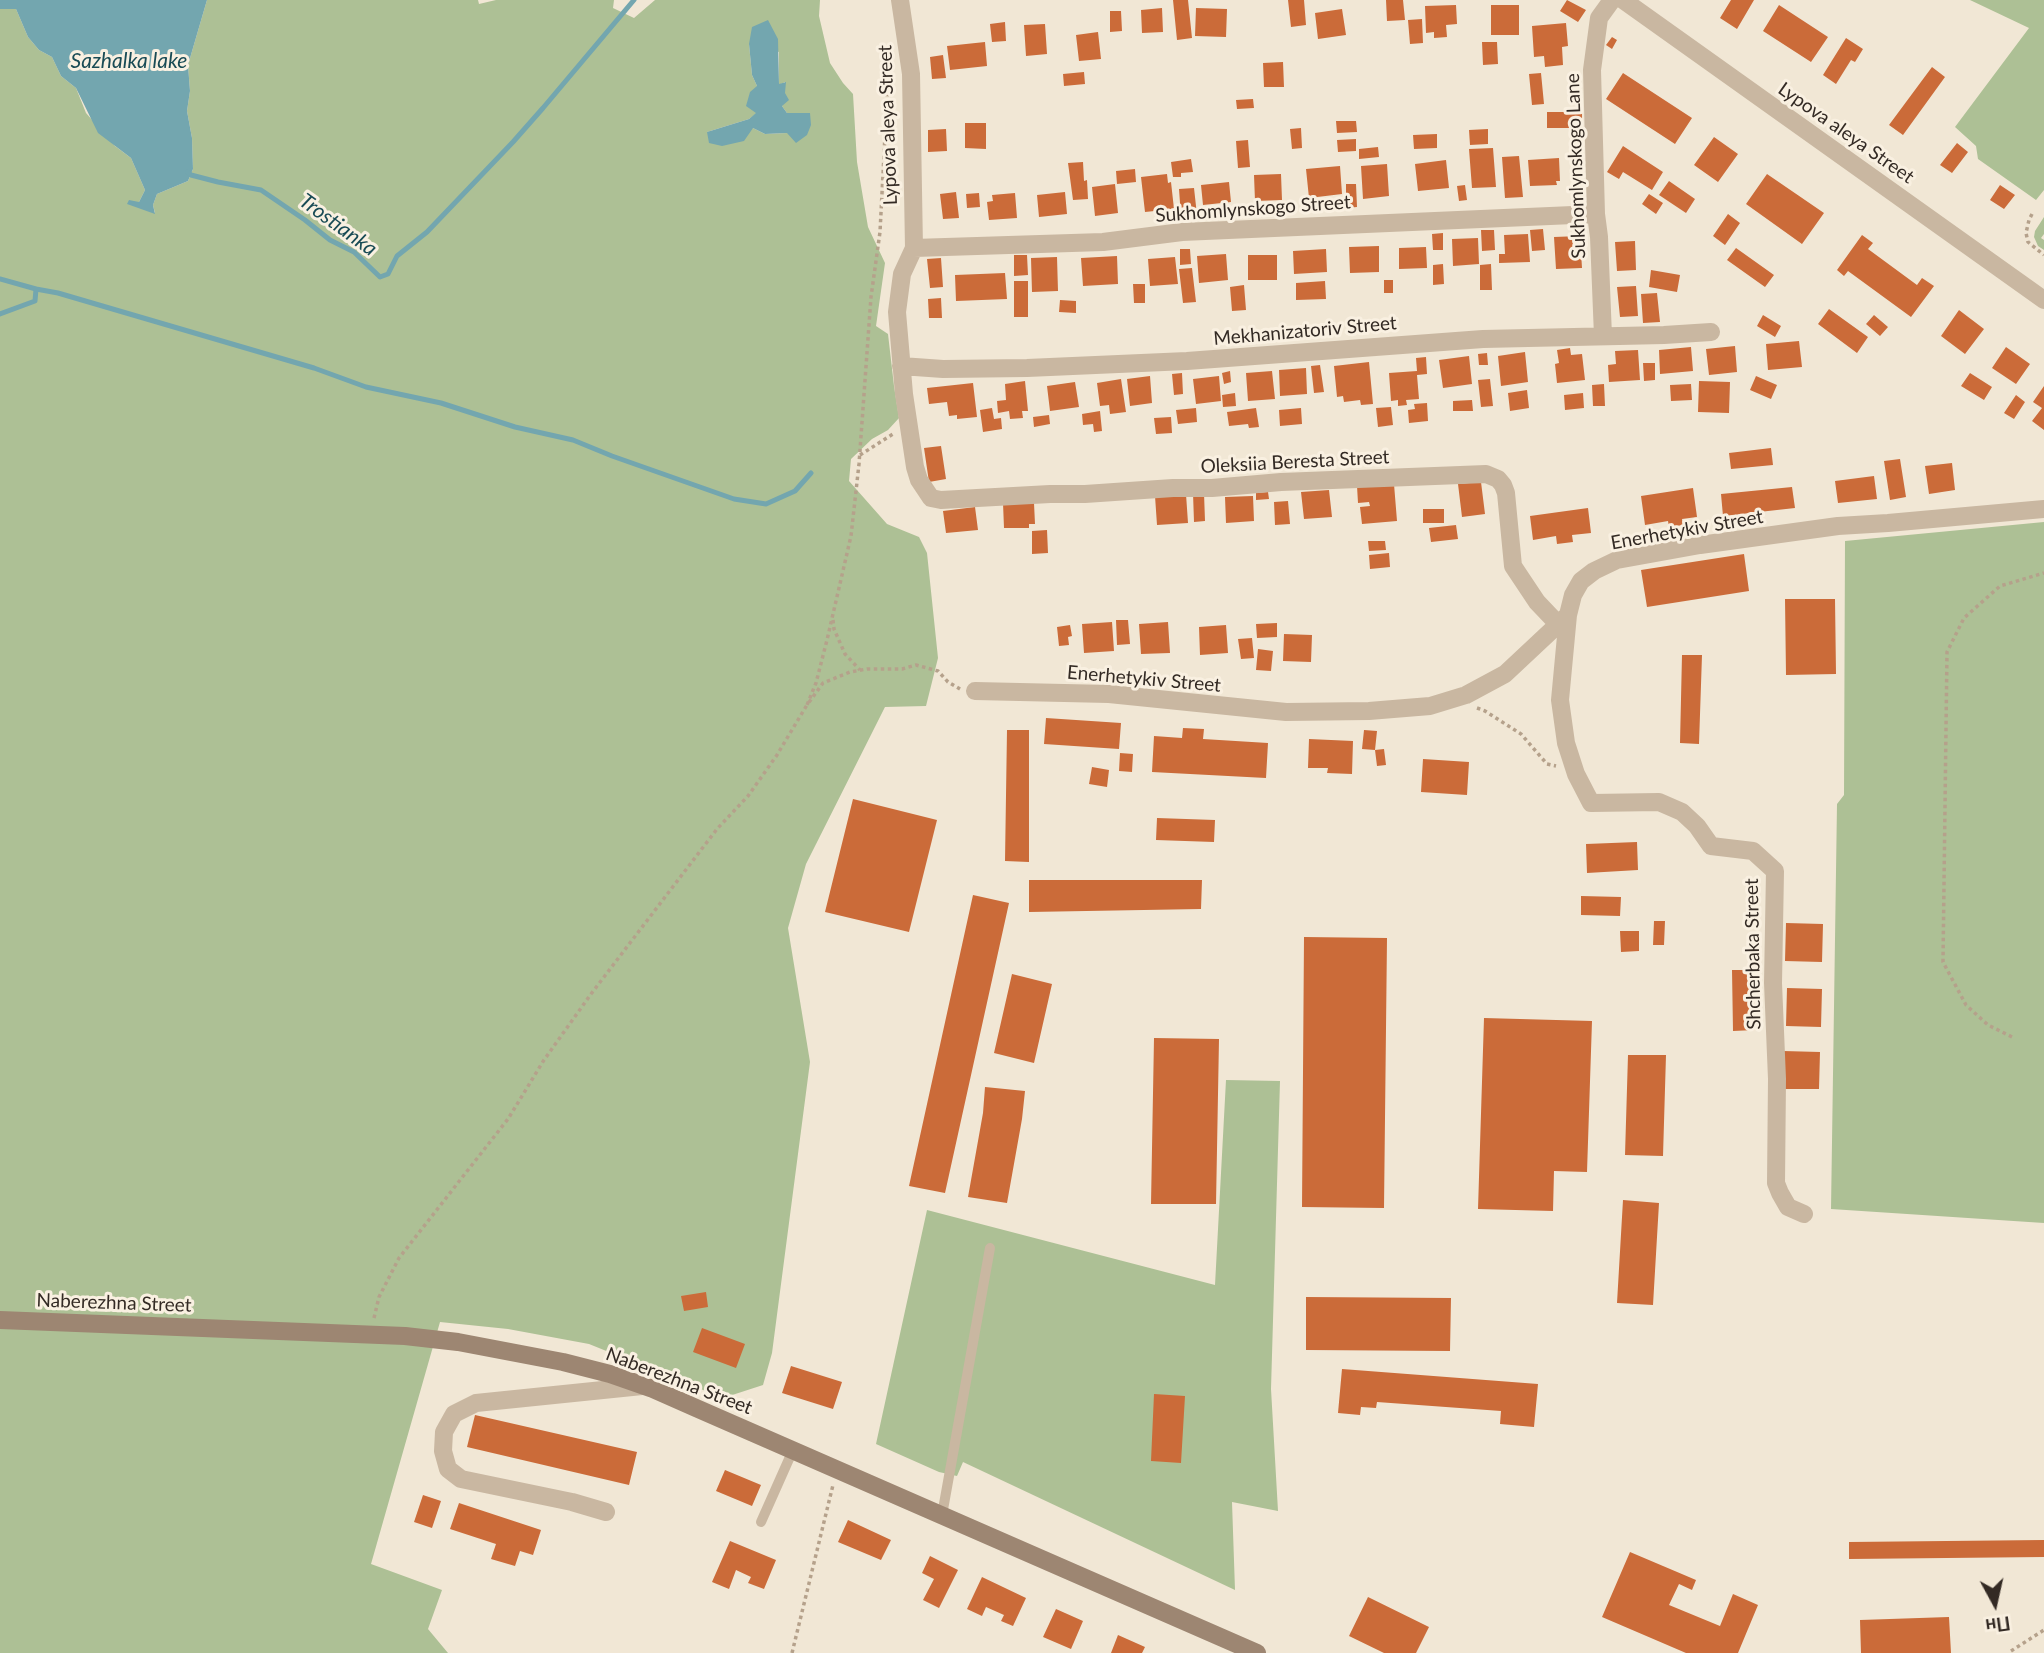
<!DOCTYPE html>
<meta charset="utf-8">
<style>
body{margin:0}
#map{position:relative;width:2044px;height:1653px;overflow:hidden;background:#f1e7d5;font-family:Lato,sans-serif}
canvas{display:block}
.north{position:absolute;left:1960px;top:1569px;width:70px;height:70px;-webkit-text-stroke:5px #f9f0e1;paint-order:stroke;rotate:172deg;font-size:19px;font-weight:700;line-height:28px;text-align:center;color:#332a24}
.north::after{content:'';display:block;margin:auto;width:24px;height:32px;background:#332a24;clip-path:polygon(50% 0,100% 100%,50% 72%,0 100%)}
</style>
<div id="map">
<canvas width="2044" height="1653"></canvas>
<div class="north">Пн</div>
</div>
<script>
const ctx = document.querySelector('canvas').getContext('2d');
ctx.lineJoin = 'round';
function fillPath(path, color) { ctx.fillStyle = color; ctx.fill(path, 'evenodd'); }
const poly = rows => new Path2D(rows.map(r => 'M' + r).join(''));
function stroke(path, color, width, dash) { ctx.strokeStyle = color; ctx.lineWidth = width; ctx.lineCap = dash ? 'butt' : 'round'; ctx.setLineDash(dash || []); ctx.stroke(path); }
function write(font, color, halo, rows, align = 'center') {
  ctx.font = font + ' Lato,sans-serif'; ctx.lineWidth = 6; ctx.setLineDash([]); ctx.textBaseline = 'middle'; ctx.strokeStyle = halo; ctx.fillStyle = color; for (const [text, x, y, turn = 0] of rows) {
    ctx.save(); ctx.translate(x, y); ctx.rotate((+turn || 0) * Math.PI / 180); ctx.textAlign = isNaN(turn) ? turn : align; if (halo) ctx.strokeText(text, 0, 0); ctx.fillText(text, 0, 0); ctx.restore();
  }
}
fillPath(poly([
 [207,0,478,0,479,4,496,0,614,0,613,8,634,18,655,0,820,0,819,16,830,63,843,83,853,94,857,162,868,227,885,263,876,326,888,334,894,386,899,418,888,430,872,439,851,459,849,481,887,524,919,537,927,553,938,658,926,706,885,707,806,864,788,928,810,1062,772,1353,763,1385,723,1398,589,1344,508,1329,440,1322,371,1564,442,1590,428,1629,448,1653,0,1653,0,9,16,9,28,37,39,50,52,57,61,76,76,88,86,113,115,146,131,158,145,190,139,202,155,213,153,205,157,194,188,181,193,169,192,138,187,111,190,91,188,65],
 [749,44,779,52,779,85,785,82,785,93,782,106,787,113,809,113,787,133,765,134,753,128,707,132,749,119,757,113,757,86,752,75],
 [1970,0,2044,0,2044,190,2036,200,1978,159,1976,146,1955,127,2029,28],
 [2044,217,2044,234,2041,238,2044,240,2044,250,2038,246,2034,237,2035,231],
 [2044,522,2044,1223,1831,1209,1837,804,1844,795,1845,541],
 [1226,1080,1280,1081,1271,1389,1278,1511,1232,1502,1235,1590,963,1462,957,1476,939,1472,876,1444,927,1210,1215,1285]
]), '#adc095');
fillPath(poly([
 [0,0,207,0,188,65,190,91,187,111,192,138,193,169,188,181,157,194,153,205,155,214,127,204,129,200,139,202,145,190,131,158,98,133,76,88,61,76,52,57,39,50,28,37,16,9,0,9],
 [768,20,778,39,779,84,786,82,785,93,789,100,782,106,787,113,810,113,811,125,807,135,796,143,787,133,765,134,753,128,744,141,722,146,709,143,707,132,749,119,756,113,746,106,750,92,757,86,752,75,749,44,752,27]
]), '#73a6af');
stroke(poly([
 [188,172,191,175,218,182,261,190,305,220,330,240,354,252,380,277,388,274,397,256,427,232,513,142,543,108,634,0],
 [0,279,36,289],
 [0,314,35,301,36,289,58,293,314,368,366,387,441,403,515,427,573,440,612,456,734,499,766,504,795,491,811,473]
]), '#73a6af', 5);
fillPath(poly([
 [1173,0,1188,0,1192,38,1177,40],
 [1288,0,1304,0,1306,25,1291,27],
 [1386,0,1403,0,1405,20,1387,21],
 [1567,0,1586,10,1578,22,1560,11],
 [1731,0,1754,0,1737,29,1720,18],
 [1456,5,1457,24,1446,25,1447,37,1434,38,1434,32,1426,33,1425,6],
 [1491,5,1519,5,1519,35,1491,35],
 [1779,5,1828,37,1811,62,1763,31],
 [1162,8,1163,32,1142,33,1141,10],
 [1196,8,1227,9,1226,37,1195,36],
 [1342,9,1346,35,1318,39,1315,13],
 [1110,11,1121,11,1122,31,1110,32],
 [1422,19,1423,43,1410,44,1408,20],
 [1005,22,1006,41,992,42,990,24],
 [1566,23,1568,46,1562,47,1563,65,1545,67,1544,56,1534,57,1532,26],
 [1045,24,1047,54,1026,56,1024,25],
 [1098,32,1101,59,1079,61,1076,35],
 [1612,37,1617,40,1612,49,1606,45],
 [1846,38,1863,49,1855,62,1851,60,1836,84,1823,75],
 [985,42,987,66,950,70,947,46],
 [1482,42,1497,42,1498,64,1483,65],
 [943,55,946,78,932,79,930,57],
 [1283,62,1284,87,1264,87,1263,63],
 [1932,67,1945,77,1903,135,1889,125],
 [1084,72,1085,84,1064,86,1063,74],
 [1541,73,1544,104,1532,105,1529,74],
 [1623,73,1692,118,1675,144,1606,99],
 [1253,99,1254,108,1237,109,1236,100],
 [1547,112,1582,112,1582,128,1547,128],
 [1336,121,1356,121,1357,132,1337,133],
 [965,123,986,123,986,149,965,148],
 [1301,128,1302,148,1292,149,1290,129],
 [946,129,947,151,928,152,928,130],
 [1488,129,1488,144,1470,145,1469,130],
 [1437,134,1437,148,1414,149,1413,135],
 [1714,137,1738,154,1718,182,1694,165],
 [1356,139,1356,151,1338,152,1337,140],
 [1248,140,1250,167,1238,168,1236,141],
 [1957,143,1968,152,1952,173,1940,165],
 [1623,146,1663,172,1652,190,1623,172,1619,179,1607,172],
 [1378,147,1379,157,1359,159,1359,149],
 [1493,148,1496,187,1472,188,1469,149],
 [1519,156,1523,197,1505,198,1502,157],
 [1559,158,1560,181,1556,181,1557,185,1530,186,1528,160],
 [1191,159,1193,172,1181,173,1181,177,1173,177,1171,162],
 [1446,160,1449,188,1418,191,1415,164],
 [1083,162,1084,181,1087,180,1088,199,1073,200,1068,163],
 [1387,164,1389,196,1363,199,1361,166],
 [1340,166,1342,194,1309,198,1306,169],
 [1135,169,1136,182,1117,184,1116,171],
 [1167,174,1168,183,1171,182,1174,209,1145,212,1141,177],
 [1281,174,1282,200,1255,201,1254,175],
 [1767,174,1824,213,1802,244,1746,204],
 [1669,181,1695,199,1686,213,1659,195],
 [1229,182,1231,202,1203,205,1201,185],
 [1115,184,1118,213,1095,216,1092,187],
 [1346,184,1356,184,1357,207,1346,208],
 [1465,185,1467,200,1459,201,1457,186],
 [2000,185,2015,195,2004,209,1990,200],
 [1194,188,1197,215,1181,217,1179,189],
 [956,192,959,218,943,219,940,194],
 [1065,192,1067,214,1039,217,1037,195],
 [979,193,980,207,967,208,966,194],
 [1015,193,1017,218,989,220,987,202,993,201,992,195],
 [1649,194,1663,203,1656,214,1642,204],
 [1728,214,1740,223,1725,245,1713,236],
 [1543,229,1545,250,1532,251,1530,230],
 [1481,230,1494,230,1495,250,1482,251],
 [1443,233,1443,250,1433,250,1432,234],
 [1528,234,1530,262,1499,263,1499,254,1505,254,1504,235],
 [1862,235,1873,243,1868,249,1917,285,1922,278,1934,286,1911,317,1848,271,1844,276,1837,270],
 [1580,236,1582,268,1556,269,1554,237],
 [1478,238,1479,264,1453,266,1452,239],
 [1635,241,1636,270,1617,271,1615,242],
 [1379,246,1379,272,1350,273,1349,247],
 [1426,247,1427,268,1399,269,1399,248],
 [1736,248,1774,275,1765,287,1727,260],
 [1180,249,1190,249,1191,264,1180,265],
 [1326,249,1327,272,1294,274,1293,251],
 [1226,254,1228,280,1199,283,1197,256],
 [1014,255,1027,255,1028,275,1014,276],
 [1248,255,1277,255,1277,280,1248,280],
 [1117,256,1118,284,1083,286,1081,258],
 [1057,257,1058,291,1032,292,1031,258],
 [1175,257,1178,284,1150,286,1148,259],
 [941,258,943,287,930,288,927,259],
 [1443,264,1444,284,1433,285,1433,265],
 [1491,264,1492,290,1480,290,1480,265],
 [1192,268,1196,302,1183,303,1179,269],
 [1651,270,1680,275,1677,292,1649,287],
 [1005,273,1007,299,956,301,955,275],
 [1384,280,1393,280,1393,293,1384,293],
 [1014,281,1028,281,1028,317,1014,317],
 [1325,281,1326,299,1296,300,1296,283],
 [1133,284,1145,284,1145,303,1134,303],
 [1244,285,1246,310,1232,311,1230,287],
 [1636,286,1638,316,1620,317,1617,287],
 [1657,293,1660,322,1643,323,1641,294],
 [941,298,942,318,929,318,928,299],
 [1060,300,1076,301,1076,313,1059,312],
 [1829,309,1868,337,1857,353,1818,324],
 [1959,310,1984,329,1965,354,1941,336],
 [1763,315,1781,326,1775,337,1757,326],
 [1874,315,1888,327,1880,336,1866,324],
 [1799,341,1802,367,1768,370,1766,344],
 [1735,346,1737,372,1709,375,1706,349],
 [1691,347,1693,371,1660,374,1659,350],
 [2006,347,2030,364,2016,384,1992,368],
 [1570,348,1571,355,1582,354,1585,380,1557,383,1555,364,1559,363,1557,350],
 [1638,350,1640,380,1609,382,1608,365,1616,364,1615,351],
 [1525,352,1528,382,1501,386,1498,356],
 [1487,353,1488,365,1479,365,1478,354],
 [1469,356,1472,384,1443,388,1439,360],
 [1426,357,1427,374,1417,375,1419,399,1406,400,1407,405,1398,406,1398,400,1391,401,1389,373,1417,371,1416,358],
 [1369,362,1373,404,1361,405,1360,400,1344,402,1343,396,1337,397,1334,366],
 [1643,363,1655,363,1655,380,1644,381],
 [1320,365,1324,392,1314,393,1311,366],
 [1306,368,1307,394,1280,396,1279,370],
 [1230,371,1231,382,1224,384,1222,373],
 [1272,371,1275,399,1248,401,1246,373],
 [1182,373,1183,394,1174,395,1172,374],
 [1970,373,1992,387,1984,400,1961,386],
 [1150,376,1152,403,1130,406,1127,379],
 [1219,376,1221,401,1196,404,1193,379],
 [1756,376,1777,385,1771,399,1750,390],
 [1121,379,1126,412,1110,414,1109,405,1100,406,1097,383],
 [1490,379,1493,406,1481,407,1478,380],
 [1025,381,1028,411,1022,411,1023,418,1010,419,1009,411,998,413,997,401,1006,400,1005,384],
 [1699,381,1730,382,1729,413,1698,412],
 [1075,382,1079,407,1050,411,1047,386],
 [973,383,977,417,957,419,957,415,949,416,947,402,929,404,927,388],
 [1604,384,1605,406,1593,406,1592,385],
 [1691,384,1692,400,1671,401,1670,385],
 [2044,386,2044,430,2032,421,2042,408,2033,402],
 [1527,390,1529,408,1510,411,1508,393],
 [1235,393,1236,406,1223,407,1222,395],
 [1583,393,1584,408,1565,410,1564,395],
 [2016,395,2025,402,2014,419,2004,413],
 [1472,400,1473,411,1453,411,1453,401],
 [1427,403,1428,421,1409,423,1408,410,1415,409,1414,404],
 [1391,407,1393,425,1378,427,1376,408],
 [992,408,994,419,1001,418,1002,429,983,432,980,410],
 [1196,408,1197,422,1178,424,1176,410],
 [1256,408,1259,427,1249,428,1248,424,1229,426,1227,412],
 [1301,408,1302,424,1280,426,1279,410],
 [1100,411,1102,431,1094,432,1093,424,1083,425,1082,414],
 [1049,415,1050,424,1034,427,1033,417],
 [1171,417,1172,433,1156,434,1154,418],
 [941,446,946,479,929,482,924,448],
 [1771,448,1773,465,1731,469,1729,453],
 [1900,459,1906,497,1890,500,1884,461],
 [1952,463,1955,490,1929,494,1925,466],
 [1874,476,1877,499,1838,503,1835,481],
 [1481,482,1485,514,1462,517,1458,484],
 [1394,484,1397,521,1362,524,1360,507,1370,506,1369,502,1358,503,1357,486],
 [1792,487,1795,508,1723,516,1721,494],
 [1693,488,1697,517,1682,519,1683,525,1669,527,1668,521,1645,525,1641,496],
 [1329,490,1332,517,1304,519,1301,492],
 [1268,492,1269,499,1256,500,1256,493],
 [1193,493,1204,493,1205,521,1194,522],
 [1186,494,1188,523,1157,525,1155,496],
 [1253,496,1254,521,1226,523,1225,497],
 [1288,501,1290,524,1275,525,1274,502],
 [1003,503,1034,503,1035,524,1029,524,1029,528,1004,528],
 [975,507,978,530,946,533,943,511],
 [1588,508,1591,533,1572,535,1573,542,1557,544,1556,536,1533,540,1530,516],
 [1423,509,1444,509,1444,523,1423,523],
 [1456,525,1458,539,1431,542,1429,528],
 [1047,530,1048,553,1032,554,1032,531],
 [1368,541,1385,541,1386,550,1369,551],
 [1389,553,1390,567,1370,569,1369,555],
 [1744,554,1749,591,1647,607,1641,570],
 [1785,599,1835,599,1836,674,1786,675],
 [1116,620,1128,620,1130,644,1117,645],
 [1112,622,1114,651,1084,653,1082,624],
 [1168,622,1170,653,1141,654,1139,624],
 [1277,623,1277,637,1257,638,1256,624],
 [1070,625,1072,636,1068,637,1069,645,1059,646,1057,627],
 [1226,625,1228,653,1200,655,1199,627],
 [1284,634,1312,635,1311,662,1283,661],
 [1252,638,1254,658,1241,659,1238,639],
 [1258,649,1273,651,1271,671,1256,670],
 [1682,655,1702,655,1699,744,1680,743],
 [1046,718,1121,723,1119,749,1044,744],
 [1183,728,1204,729,1203,739,1268,743,1266,778,1152,772,1154,736,1182,738],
 [1007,730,1029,730,1029,862,1005,861],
 [1364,730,1377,731,1375,750,1362,749],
 [1309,739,1353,741,1352,774,1327,773,1328,768,1308,768],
 [1384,749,1386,765,1377,766,1375,750],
 [1120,753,1133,754,1132,772,1119,771],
 [1423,759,1469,762,1467,795,1421,792],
 [1092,767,1109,770,1107,787,1089,784],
 [853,799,937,820,909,932,825,912],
 [1157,818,1215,820,1214,842,1156,840],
 [1637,842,1638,870,1587,873,1586,844],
 [1029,880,1202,880,1201,909,1029,912],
 [973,895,1009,903,945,1193,909,1186],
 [1581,896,1621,897,1620,916,1581,915],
 [1654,921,1665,921,1664,945,1653,945],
 [1786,923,1823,924,1822,962,1785,961],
 [1620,931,1639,931,1639,951,1621,952],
 [1304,937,1387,938,1384,1208,1302,1207],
 [1732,970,1754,970,1755,1030,1733,1031],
 [1012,974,1052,984,1034,1063,994,1053],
 [1787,988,1822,989,1821,1027,1786,1026],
 [1484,1018,1592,1021,1587,1172,1554,1171,1553,1211,1478,1209],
 [1154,1038,1219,1039,1216,1204,1151,1204],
 [1783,1051,1820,1052,1819,1089,1783,1089],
 [1628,1055,1666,1055,1663,1156,1625,1155],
 [985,1087,1025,1091,1022,1119,1007,1203,968,1197,983,1113],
 [1623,1200,1659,1203,1653,1305,1617,1303],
 [706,1292,708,1307,684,1311,681,1296],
 [1306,1297,1451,1298,1450,1351,1306,1350],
 [702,1328,745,1344,736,1368,693,1352],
 [791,1366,842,1382,833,1409,782,1393],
 [1342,1369,1538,1384,1534,1427,1500,1424,1501,1411,1377,1402,1376,1408,1361,1407,1360,1415,1338,1413],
 [1154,1394,1185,1396,1181,1463,1151,1461],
 [475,1415,637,1452,629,1485,467,1447],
 [725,1470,761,1485,752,1506,716,1491],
 [423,1495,441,1501,432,1528,414,1522],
 [459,1503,541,1530,533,1555,520,1551,515,1566,491,1559,496,1544,450,1529],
 [848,1520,891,1540,881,1560,838,1542],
 [2044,1540,2044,1557,1849,1559,1849,1542],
 [730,1541,776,1560,764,1589,748,1583,751,1577,736,1570,729,1589,712,1582],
 [1630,1552,1696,1580,1692,1590,1679,1584,1669,1605,1720,1626,1733,1594,1758,1605,1738,1653,1686,1653,1602,1617],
 [930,1556,958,1570,939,1608,923,1600,934,1579,922,1573],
 [982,1577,1026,1598,1013,1626,1001,1621,1004,1615,986,1607,982,1616,967,1609],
 [1368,1597,1429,1627,1416,1653,1384,1653,1349,1636],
 [1056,1609,1083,1621,1071,1649,1043,1637],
 [1949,1617,1951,1653,1861,1653,1860,1620],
 [1118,1635,1145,1647,1142,1653,1111,1653]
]), '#cb6b39');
stroke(poly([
 [889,58,880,232,871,297,859,464,851,536,827,640,816,683,807,705,823,683,850,672,867,669,902,669,916,665,938,671,948,682,960,689],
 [2032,214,2029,220,2026,233,2028,242,2044,255],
 [860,455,893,434],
 [833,620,834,629,845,654,860,670],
 [1477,708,1485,711,1521,734,1547,764,1556,766],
 [2012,1037,1988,1025,1966,1005,1943,962,1947,652,1964,618,2000,586,2044,573],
 [374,1318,379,1297,399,1258,508,1119,544,1060,591,994,717,829,748,796,777,755,807,705],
 [2011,1651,2044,1630],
 [792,1653,833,1485]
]), '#b5a18b', 3.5, [3.5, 3.5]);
stroke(poly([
 [942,1515,990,1248],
 [761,1522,793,1450]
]), '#c9b7a1', 10);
stroke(poly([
 [900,0,911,74,914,248,902,274,897,312,904,394,915,467,919,480,931,498,941,500,1050,494,1085,494,1173,488,1212,488,1281,482,1486,474,1498,479,1503,485,1506,493,1513,566,1537,602,1557,623],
 [1623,0,2044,300],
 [914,248,1103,242,1182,232,1596,214],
 [1603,336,1599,237,1596,214,1592,70,1599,18,1612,0],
 [901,366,943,369,1027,368,1187,361,1483,339,1664,335,1711,332],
 [1568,615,1560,700,1566,743,1576,774,1591,803,1659,802,1682,812,1697,826,1711,846,1753,851,1775,871,1773,983,1777,1079,1776,1183,1780,1193,1788,1207,1804,1214],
 [975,691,1109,694,1286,712,1369,711,1430,706,1466,695,1505,674,1568,615,1573,595,1581,581,1594,571,1617,560,1700,545,1838,526,1888,523,2044,509],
 [606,1512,572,1502,461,1479,448,1469,443,1451,444,1432,454,1414,476,1403,642,1386]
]), '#c9b7a1', 18);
stroke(poly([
 [0,1320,405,1336,458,1342,563,1362,610,1374,653,1389,696,1408,1257,1653]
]), '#9d8672', 18);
write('19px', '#332a24', '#f9f0e1', [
 ["Lypova aleya Street",888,125,-92],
 ["Lypova aleya Street",1846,133,35],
 ["Sukhomlynskogo Lane",1576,166,-92],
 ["Sukhomlynskogo Street",1253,209,-4],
 ["Mekhanizatoriv Street",1305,331,-5],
 ["Oleksiia Beresta Street",1295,462,-3],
 ["Enerhetykiv Street",1687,530,-10],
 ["Enerhetykiv Street",1144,679,5],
 ["Shcherbaka Street",1753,954,-91],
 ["Naberezhna Street",114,1303,2],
 ["Naberezhna Street",679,1381,21]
]);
write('italic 21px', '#194b55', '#f9f0e1', [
 ["Sazhalka lake",129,61],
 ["Trostianka",338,225,36]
]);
</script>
